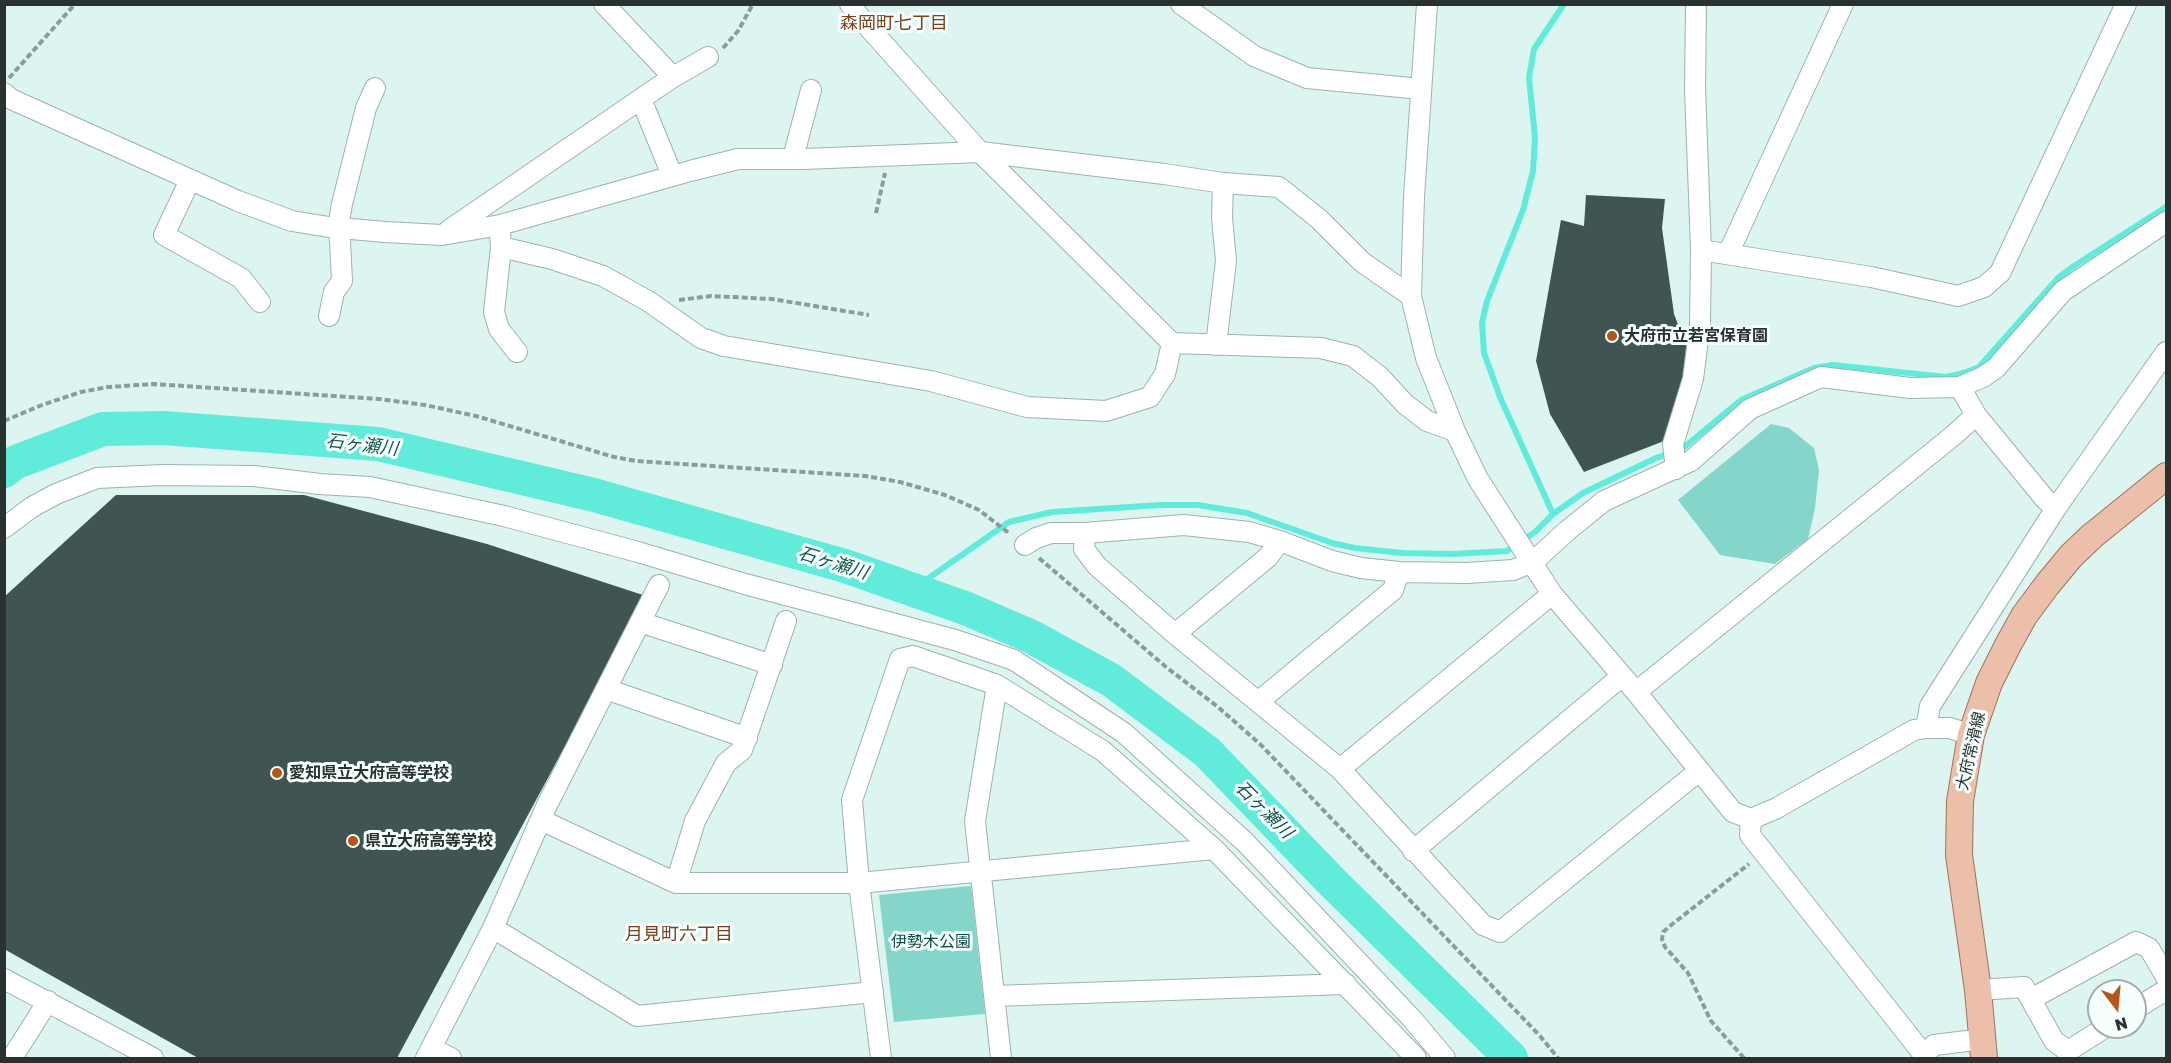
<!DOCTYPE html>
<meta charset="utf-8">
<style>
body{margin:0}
#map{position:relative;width:2171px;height:1063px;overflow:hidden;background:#ddf5f1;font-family:"Golos Text",sans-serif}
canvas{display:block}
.frame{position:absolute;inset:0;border:6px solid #293230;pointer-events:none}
.north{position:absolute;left:2087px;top:979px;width:60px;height:60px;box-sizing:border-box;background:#f5fffd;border:2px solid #a3adab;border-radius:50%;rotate:164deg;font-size:16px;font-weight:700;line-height:24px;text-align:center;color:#293230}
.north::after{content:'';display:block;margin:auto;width:21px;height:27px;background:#b65517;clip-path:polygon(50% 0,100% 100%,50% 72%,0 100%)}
</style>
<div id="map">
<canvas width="2171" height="1063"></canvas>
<div class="frame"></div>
<div class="north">N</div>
</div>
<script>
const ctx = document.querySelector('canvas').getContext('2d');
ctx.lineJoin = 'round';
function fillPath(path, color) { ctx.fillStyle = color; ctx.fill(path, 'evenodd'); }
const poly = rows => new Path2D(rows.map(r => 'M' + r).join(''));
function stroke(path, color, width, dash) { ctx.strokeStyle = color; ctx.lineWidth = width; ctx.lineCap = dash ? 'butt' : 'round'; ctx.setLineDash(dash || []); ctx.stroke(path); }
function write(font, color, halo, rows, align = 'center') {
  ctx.font = font + ' "Golos Text","Noto Sans JP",sans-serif'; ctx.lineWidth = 6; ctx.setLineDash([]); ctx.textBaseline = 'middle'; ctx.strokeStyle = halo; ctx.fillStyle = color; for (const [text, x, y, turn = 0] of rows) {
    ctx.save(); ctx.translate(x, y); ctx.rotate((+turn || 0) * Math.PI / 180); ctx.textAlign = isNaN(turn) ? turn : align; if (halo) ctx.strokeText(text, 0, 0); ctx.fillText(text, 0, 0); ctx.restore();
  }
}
fillPath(poly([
 [1771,424,1789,428,1814,448,1819,470,1815,508,1808,539,1775,564,1720,555,1678,500],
 [971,886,985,1014,894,1022,879,895]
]), '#84d6cb');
stroke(poly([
 [1553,514,1500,397,1484,353,1482,323,1487,301,1523,210,1533,171,1535,137,1529,78,1534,49,1564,4],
 [913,589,1009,522,1052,512,1160,505,1198,505,1247,513,1332,543,1355,548,1402,553,1453,554,1507,551,1535,532,1553,514,1583,493,1656,458,1682,449,1741,400,1814,368,1833,365,1946,377,1964,373,1979,367,2058,278,2074,266,2166,207]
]), '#61ebdb', 6);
stroke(poly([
 [4,471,16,462,103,429,163,428,378,444,594,495,845,566,965,608,1030,636,1111,680,1207,752,1331,881,1511,1058]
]), '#61ebdb', 34);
fillPath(poly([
 [1586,195,1665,199,1662,228,1674,314,1691,359,1664,441,1584,472,1550,414,1536,361,1561,220,1584,226],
 [116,495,304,495,487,544,646,596,397,1058,198,1058,4,949,4,597]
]), '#405552');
const minor = poly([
 [604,4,673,77],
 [850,4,862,20,980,152,1172,343,1321,348,1353,356,1380,377,1405,404,1427,421,1455,431],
 [1181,4,1254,56,1307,78,1421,89],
 [1427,4,1414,197,1411,296,1426,358,1455,431,1478,479,1552,594,1636,692,1733,812,1751,819,1775,809,1914,730,1926,728,1950,728,1971,735],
 [4,93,11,99,238,201,292,221,329,227,385,232,442,235,500,225,690,171,738,159,804,159,980,152,1164,174,1223,183,1279,187,1319,219,1362,262,1411,296],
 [641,99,672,175],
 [793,158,811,90],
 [190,180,164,235,241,278,260,302],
 [449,230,673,77,708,57],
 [500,233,501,247,494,312,499,329,517,352],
 [501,247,552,259,603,276,648,301,701,338,724,346,931,381,1027,407,1106,411,1150,397,1165,374,1172,343],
 [1701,250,1871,277,1958,296,1984,287,2000,273,2126,4],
 [1728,254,1843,4],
 [329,316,334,292,342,281,339,222,342,204,366,108,375,88],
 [1216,345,1226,261,1222,218,1223,183],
 [1960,387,1983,377,1996,368,2063,291,2166,222],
 [1676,469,1673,444,1693,379,1700,324,1701,250,1695,89,1696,4],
 [4,528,32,507,56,494,97,478,162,475,254,476,320,484,370,487,504,516,638,552,745,584,955,640,1014,660,1124,733,1245,842,1413,1020,1445,1058],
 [1025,545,1036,538,1051,533,1085,533],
 [640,622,772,665],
 [1175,634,1268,557,1280,541],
 [997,685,975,821,1001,1058],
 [606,689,747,738],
 [1636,692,1954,435,1976,415],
 [1258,702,1393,590,1399,572],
 [1926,728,1930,706,2056,508,2166,352],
 [1340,769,1552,594],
 [1699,771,1500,932,1483,925,1340,769,1175,634,1097,566,1084,549,1085,533,1184,525,1249,532,1280,541,1332,561,1361,568,1399,572,1467,573,1513,570,1533,562,1568,530,1604,501,1691,461,1750,409,1821,377,1910,388,1960,387,1976,415,2045,499,2056,508],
 [1751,819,1750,835,1924,1055,1934,1045,1983,1039],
 [541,820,676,883,859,883,1214,849],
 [1413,851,1622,676],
 [676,883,695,821,726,763,742,750,786,621],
 [493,928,637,1016,873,992],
 [4,979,153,1058],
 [1978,990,2024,987,2054,1041,2068,1051,2106,1027],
 [994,996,1346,984],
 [2031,999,2136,942,2149,948,2166,977],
 [2135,1009,2166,990],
 [431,1048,451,1058],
 [12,1058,48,1001],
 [426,1058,493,928,547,805,659,585],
 [881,1058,859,883,852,800,900,659,913,656,997,685,1103,751,1214,849,1416,1058]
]);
const major = poly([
 [1984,1058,1978,990,1959,855,1960,801,1971,735,1989,683,2008,645,2024,616,2047,585,2071,556,2092,536,2166,476]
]);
stroke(minor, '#9cb3af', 22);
stroke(major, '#9f725a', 28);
stroke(poly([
 [723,48,738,31,753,4],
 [9,78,75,4],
 [876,213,885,173],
 [679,300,711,296,772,299,869,315],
 [4,421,42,405,81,392,108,387,154,384,379,399,425,405,476,416,614,457,636,461,865,476,900,482,945,495,979,510,1010,534],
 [1039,558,1166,667,1218,707,1260,744,1540,1036,1558,1058],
 [1744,1058,1711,1021,1688,973,1665,947,1662,939,1663,932,1670,926,1749,864]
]), '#8b9c99', 4, [6, 3]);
stroke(minor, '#fff', 20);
stroke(major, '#ebbfa9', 26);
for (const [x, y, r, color] of [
 [1612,336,6,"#b65517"],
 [277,773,6,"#b65517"],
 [353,841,6,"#b65517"]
]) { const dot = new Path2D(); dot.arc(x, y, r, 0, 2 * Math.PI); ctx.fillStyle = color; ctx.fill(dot); stroke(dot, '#f5fffd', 2); }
write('bold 16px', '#293230', '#f5fffd', [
 ["大府市立若宮保育園",1624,336],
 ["愛知県立大府高等学校",289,773],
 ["県立大府高等学校",365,841]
], 'left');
write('16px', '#293230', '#f5fffd', [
 ["大府常滑線",1971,751,-77]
]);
write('16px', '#0e4c46', '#f5fffd', [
 ["伊勢木公園",931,942]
]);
write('18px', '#7d3e1a', '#f5fffd', [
 ["森岡町七丁目",894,23],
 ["月見町六丁目",679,934]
]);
write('italic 18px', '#17534c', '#f5fffd', [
 ["石ヶ瀬川",362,445,7],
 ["石ヶ瀬川",833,563,17],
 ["石ヶ瀬川",1264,810,45]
]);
</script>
